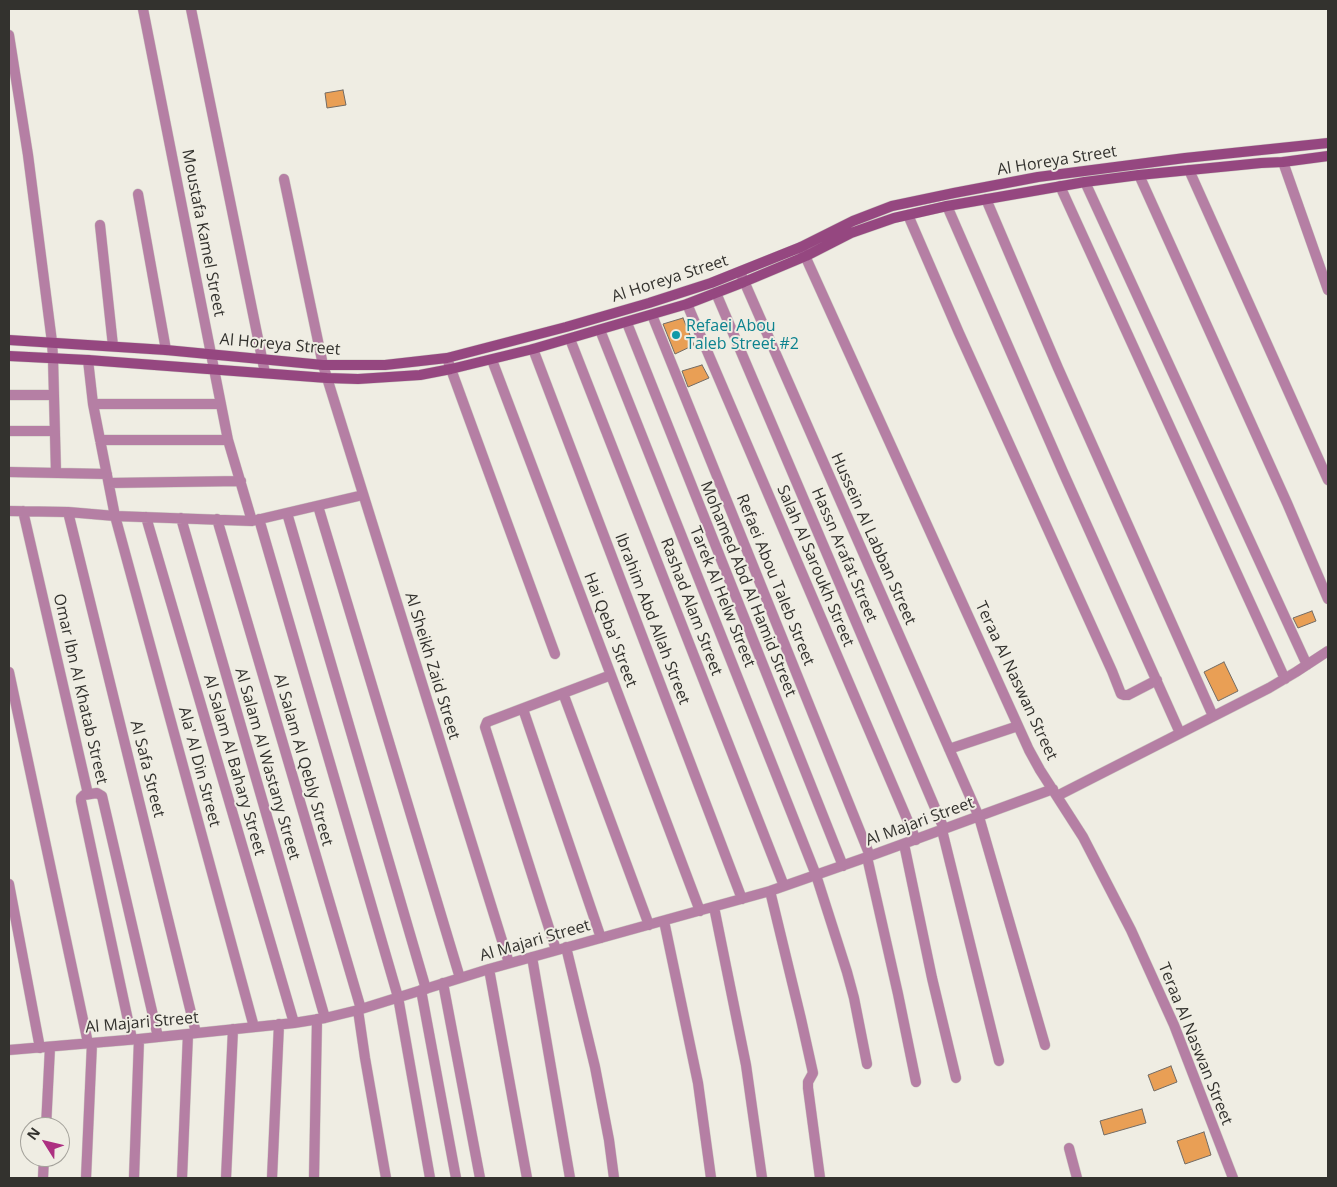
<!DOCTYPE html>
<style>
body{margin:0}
#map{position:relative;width:1337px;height:1187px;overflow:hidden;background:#efede3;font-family:"Open Sans",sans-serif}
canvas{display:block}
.frame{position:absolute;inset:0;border:10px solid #33322e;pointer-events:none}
.north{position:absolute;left:20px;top:1117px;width:50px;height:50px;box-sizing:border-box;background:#efede3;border:1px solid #a4a29b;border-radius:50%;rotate:306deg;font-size:14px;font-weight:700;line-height:20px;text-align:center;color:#33322e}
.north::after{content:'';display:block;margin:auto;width:18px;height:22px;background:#ad3081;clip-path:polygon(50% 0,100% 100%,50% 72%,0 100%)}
</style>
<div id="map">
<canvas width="1337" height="1187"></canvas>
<div class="frame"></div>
<div class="north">N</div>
</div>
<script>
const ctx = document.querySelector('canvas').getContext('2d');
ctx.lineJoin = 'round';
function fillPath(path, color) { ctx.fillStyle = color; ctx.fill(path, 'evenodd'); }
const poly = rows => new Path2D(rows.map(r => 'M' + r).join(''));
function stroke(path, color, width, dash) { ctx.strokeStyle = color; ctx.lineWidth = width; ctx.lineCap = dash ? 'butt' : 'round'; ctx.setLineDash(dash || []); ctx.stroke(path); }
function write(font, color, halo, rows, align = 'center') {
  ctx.font = font + ' "Open Sans",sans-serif'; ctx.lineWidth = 4; ctx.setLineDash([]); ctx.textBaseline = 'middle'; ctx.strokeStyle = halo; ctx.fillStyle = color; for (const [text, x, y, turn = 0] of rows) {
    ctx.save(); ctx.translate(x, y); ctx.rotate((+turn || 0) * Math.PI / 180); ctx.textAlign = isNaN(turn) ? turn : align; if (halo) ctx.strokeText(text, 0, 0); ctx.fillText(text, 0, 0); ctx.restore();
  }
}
const building = poly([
 [343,90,346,105,327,108,325,93,343,90],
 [683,318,694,345,675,354,663,324,683,318],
 [702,365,709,378,688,387,682,371,702,365],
 [1312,611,1316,621,1298,628,1293,618,1312,611],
 [1224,662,1238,691,1218,701,1204,672,1224,662],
 [1171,1066,1177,1082,1154,1091,1148,1075,1171,1066],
 [1142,1109,1146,1123,1104,1135,1100,1121,1142,1109],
 [1204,1132,1211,1155,1185,1164,1177,1141,1204,1132]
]);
fillPath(building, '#e99f55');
stroke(building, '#726b64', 1);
const minor = poly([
 [143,9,228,440,252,521],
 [191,9,265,373],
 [9,35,28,155,52,342,53,358,56,473],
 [1283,162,1328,290],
 [1189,170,1328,480],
 [1139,175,1287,503,1328,599],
 [284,179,323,365,509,963],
 [1085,182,1307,665],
 [1060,186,1285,679],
 [138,194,166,350],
 [986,199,1058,368,1213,716],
 [947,206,1063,472,1180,733],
 [908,215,959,333,1112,671,1121,694,1124,695,1128,695,1157,680],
 [100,225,113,346],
 [801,247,1029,750,1040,770,1083,837,1131,930,1174,1025,1233,1178],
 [740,272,979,817,1045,1045],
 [716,293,944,829],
 [687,304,916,840],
 [652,315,870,856],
 [627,323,843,866],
 [600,330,816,875,847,972,854,998,867,1064],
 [570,339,784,886],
 [533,349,742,899],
 [88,360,93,404,115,516,254,1027],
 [492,360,700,911],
 [448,361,555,654],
 [9,395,54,395],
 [93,404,221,404],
 [9,431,55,431],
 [100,440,228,440],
 [9,472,107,474],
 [109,483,241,481],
 [318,506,460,978],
 [9,511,68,512,115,516,252,521,363,495],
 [23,511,88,794],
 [68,512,196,1033],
 [287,513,426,989],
 [146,517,294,1023],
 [181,518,325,1018],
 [217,519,361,1009],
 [259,519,398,997,430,1178],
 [9,672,88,1043],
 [563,693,649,925],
 [523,709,601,938],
 [949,749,1018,726],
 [1057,796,1269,688,1296,672,1328,651],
 [942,830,999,1061],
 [904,844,932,978,956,1078],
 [867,857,898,994,916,1082],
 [9,884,40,1048],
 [770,891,801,1019,813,1073,808,1082,808,1088,820,1178],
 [714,907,746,1065,762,1178],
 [664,921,698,1083,711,1178],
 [566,947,595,1067,609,1140,614,1178],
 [556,950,485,727,487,722,611,675],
 [532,957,570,1178],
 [489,969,527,1178],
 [443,983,480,1178],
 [421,990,456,1178],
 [358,1010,365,1058,386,1178],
 [132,1039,81,801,81,798,84,795,97,793,102,796,158,1037],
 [9,1050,139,1039,294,1023,325,1018,358,1010,489,969,770,891,870,856,1053,789],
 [46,1127,50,1047],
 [1069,1148,1077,1178],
 [43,1178,44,1157],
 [86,1178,92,1043],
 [134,1178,139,1039],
 [182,1178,188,1034],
 [226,1178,233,1029],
 [272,1178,279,1024],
 [314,1178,317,1019]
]);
const secondary = poly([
 [9,340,166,350,323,365,385,365,447,358,566,327,649,303,711,283,801,247,853,221,892,206,954,193,1038,177,1185,158,1328,143],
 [9,356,88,360,327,378,358,379,420,375,451,369,533,349,687,304,744,282,806,256,851,233,894,218,947,206,1085,182,1139,175,1261,163,1283,162,1328,156]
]);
stroke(minor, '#cdcbc2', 11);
stroke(secondary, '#cdcbc2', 11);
stroke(minor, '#b57fa4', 10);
stroke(secondary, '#954780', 10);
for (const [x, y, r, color] of [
 [676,335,5,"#0f9aa8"]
]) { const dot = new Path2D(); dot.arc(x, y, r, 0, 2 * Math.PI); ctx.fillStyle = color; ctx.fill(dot); stroke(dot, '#efede3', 2); }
write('16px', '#33322e', '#efede3', [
 ["Al Horeya Street",1057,161,-9],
 ["Moustafa Kamel Street",203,233,79],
 ["Al Horeya Street",670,279,-18],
 ["Al Horeya Street",280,345,5],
 ["Hussein Al Labban Street",873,539,66],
 ["Hassn Arafat Street",844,555,67],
 ["Salah Al Saroukh Street",815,566,67],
 ["Refaei Abou Taleb Street",775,580,68],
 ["Mohamed Abd Al Hamid Street",748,589,68],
 ["Tarek Al Helw Street",722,597,68],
 ["Rashad Alam Street",691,607,69],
 ["Ibrahim Abd Allah Street",652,619,69],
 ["Hai Qeba' Street",610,630,69],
 ["Al Sheikh Zaid Street",432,666,73],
 ["Teraa Al Naswan Street",1016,681,65],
 ["Omar Ibn Al Khatab Street",80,689,77],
 ["Al Salam Al Qebly Street",303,760,74],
 ["Al Salam Al Wastany Street",267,764,74],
 ["Al Salam Al Bahary Street",234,765,74],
 ["Ala' Al Din Street",199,767,75],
 ["Al Safa Street",147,769,76],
 ["Al Majari Street",920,822,-20],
 ["Al Majari Street",535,941,-16],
 ["Al Majari Street",142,1023,-5],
 ["Teraa Al Naswan Street",1195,1044,68]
]);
write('16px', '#0d838f', '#efede3', [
 ["Refaei Abou",686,326],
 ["Taleb Street #2",686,344]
], 'left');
</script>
